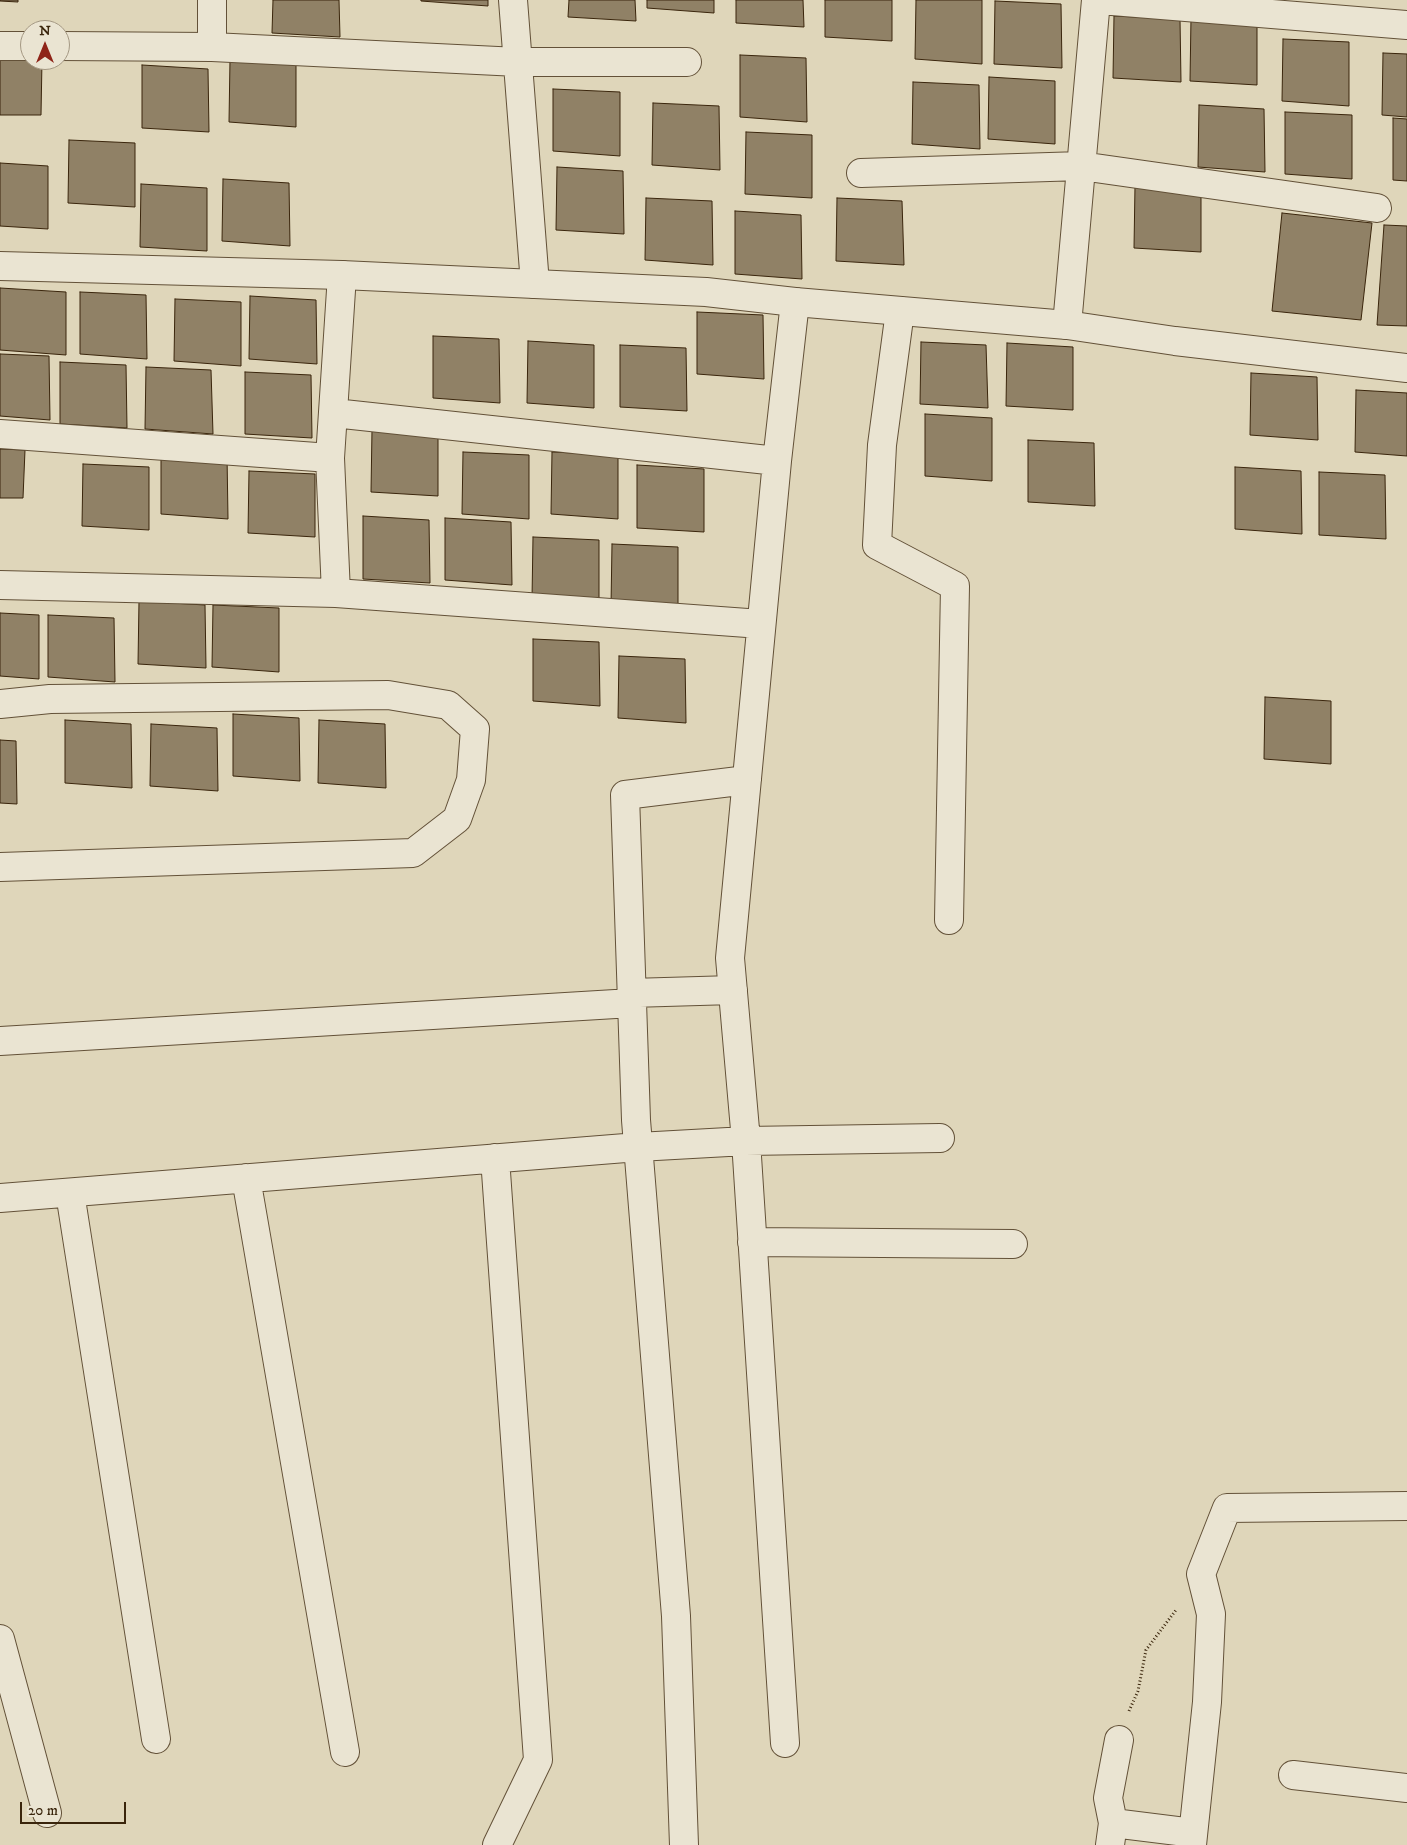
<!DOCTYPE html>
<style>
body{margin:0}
#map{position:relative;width:1407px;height:1845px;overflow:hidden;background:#dfd6ba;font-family:"IM FELL DW Pica",serif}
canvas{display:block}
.north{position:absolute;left:20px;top:20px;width:50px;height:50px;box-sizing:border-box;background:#eae4d2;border:1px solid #a49883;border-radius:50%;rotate:0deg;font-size:14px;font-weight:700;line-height:20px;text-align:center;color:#3a250c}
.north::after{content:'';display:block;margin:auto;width:18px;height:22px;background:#8f2418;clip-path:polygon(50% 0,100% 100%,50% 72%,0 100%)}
.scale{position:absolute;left:20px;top:1802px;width:106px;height:22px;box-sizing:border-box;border:2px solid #3a250c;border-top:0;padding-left:6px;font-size:15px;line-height:18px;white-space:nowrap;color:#3a250c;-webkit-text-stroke:4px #eae4d2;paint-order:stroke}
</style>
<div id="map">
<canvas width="1407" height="1845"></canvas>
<div class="north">N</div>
<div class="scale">20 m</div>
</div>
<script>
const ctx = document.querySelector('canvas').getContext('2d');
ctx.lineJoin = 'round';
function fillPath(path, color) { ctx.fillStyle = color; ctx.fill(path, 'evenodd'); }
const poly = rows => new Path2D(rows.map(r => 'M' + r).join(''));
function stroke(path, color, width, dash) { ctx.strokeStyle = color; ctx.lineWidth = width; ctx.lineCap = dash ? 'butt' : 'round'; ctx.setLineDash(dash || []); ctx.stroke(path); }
const building = poly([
 [0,0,18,0,18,2,0,1,0,0],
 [273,0,339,0,340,37,272,33,273,0],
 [421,0,488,0,488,6,421,1,421,0],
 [569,0,635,0,636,21,568,17,569,0],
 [647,0,714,0,714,13,647,8,647,0],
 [736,0,803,0,804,27,736,23,736,0],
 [825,0,892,0,892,41,825,37,825,0],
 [916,0,982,0,982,64,915,59,916,0],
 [995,1,1061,4,1062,68,994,64,995,1],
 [1114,16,1180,19,1181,82,1113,78,1114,16],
 [1191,18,1257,22,1257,85,1190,81,1191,18],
 [1283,39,1349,42,1349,106,1282,101,1283,39],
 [0,53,30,53,30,60,42,60,41,115,0,115,0,53],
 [1383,53,1407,54,1407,117,1382,115,1383,53],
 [740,55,806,58,807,122,740,117,740,55],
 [230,60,296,64,296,127,229,122,230,60],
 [142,65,208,69,209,132,142,128,142,65],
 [989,77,1055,81,1055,144,988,139,989,77],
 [913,82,979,85,980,149,912,144,913,82],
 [553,89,620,92,620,156,553,151,553,89],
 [653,103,719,106,720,170,652,165,653,103],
 [1199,105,1264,109,1265,172,1198,167,1199,105],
 [1285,112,1352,115,1352,179,1285,174,1285,112],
 [1393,118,1407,119,1407,181,1393,180,1393,118],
 [746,132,812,135,812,198,745,194,746,132],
 [69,140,135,143,135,207,68,203,69,140],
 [0,163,48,166,48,229,0,226,0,163],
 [557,167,623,171,624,234,556,230,557,167],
 [223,179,289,183,290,246,222,241,223,179],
 [141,184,207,188,207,251,140,247,141,184],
 [1135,186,1201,189,1201,252,1134,248,1135,186],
 [646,198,712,201,713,265,645,260,646,198],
 [837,198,902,201,904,265,836,261,837,198],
 [735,211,801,215,802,279,735,274,735,211],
 [1282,213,1372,223,1361,320,1272,311,1282,213],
 [1384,225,1407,226,1407,326,1377,325,1384,225],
 [0,288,66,292,66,355,0,350,0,288],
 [80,292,146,295,147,359,80,354,80,292],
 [250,296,316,300,317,364,249,359,250,296],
 [175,299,241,302,241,366,174,361,175,299],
 [697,312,763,315,764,379,697,374,697,312],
 [433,336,499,339,500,403,433,398,433,336],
 [528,341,594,345,594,408,527,403,528,341],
 [921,342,986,345,988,408,920,404,921,342],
 [1007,343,1073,347,1073,410,1006,406,1007,343],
 [620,345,686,348,687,411,620,407,620,345],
 [0,354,49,356,50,420,0,416,0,354],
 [60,362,126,365,127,428,60,424,60,362],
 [146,367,211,370,213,434,145,429,146,367],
 [245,372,311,375,312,438,245,434,245,372],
 [1251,373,1317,377,1318,440,1250,435,1251,373],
 [1356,390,1407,393,1407,456,1355,452,1356,390],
 [925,414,992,418,992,481,925,476,925,414],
 [372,430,438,433,438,496,371,492,372,430],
 [1028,440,1094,443,1095,506,1028,502,1028,440],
 [0,449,25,450,23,498,0,498,0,449],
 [161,452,227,455,228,519,161,514,161,452],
 [463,452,529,455,529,519,462,514,463,452],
 [552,452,618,455,618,519,551,514,552,452],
 [83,464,149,467,149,530,82,526,83,464],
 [637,465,704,469,704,532,637,528,637,465],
 [1235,467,1301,471,1302,534,1235,529,1235,467],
 [249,471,315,474,315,537,248,533,249,471],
 [1319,472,1385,475,1386,539,1319,535,1319,472],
 [363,516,429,520,430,583,363,579,363,516],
 [445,518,511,522,512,585,445,580,445,518],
 [533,537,599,540,599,604,532,599,533,537],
 [612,544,678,547,678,611,611,606,612,544],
 [139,601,205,605,206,668,138,664,139,601],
 [213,605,279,608,279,672,212,667,213,605],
 [0,613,39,615,39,679,0,676,0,613],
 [48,615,114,618,115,682,48,677,48,615],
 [533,639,599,642,600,706,533,701,533,639],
 [619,656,685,659,686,723,618,718,619,656],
 [1265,697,1331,701,1331,764,1264,759,1265,697],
 [233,714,299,718,300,781,233,776,233,714],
 [65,720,131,724,132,788,65,783,65,720],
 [319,720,385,724,386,788,318,783,319,720],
 [151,724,217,728,218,791,150,786,151,724],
 [0,740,16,741,17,804,0,803,0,740]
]);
fillPath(building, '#908166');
stroke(building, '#3a250c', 1);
const minor = poly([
 [212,0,212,47],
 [513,0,535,284],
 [1100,0,1407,25],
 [0,46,30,46],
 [60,46,212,47,518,62,687,62],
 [861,173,1081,166,1377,208],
 [900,311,882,445,877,545,955,586,949,920],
 [1067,325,1096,0],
 [334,413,777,461],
 [0,434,330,458,342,275],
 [0,585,336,593,330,458],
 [336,593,761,624],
 [0,704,50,699,388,695,448,705,475,729,471,780,457,819,413,853,0,867],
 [631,993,733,990],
 [0,1041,632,1003],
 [495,1158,538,1760,497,1845],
 [246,1178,345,1752],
 [70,1193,156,1739],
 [0,1198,638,1147,746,1141,940,1138],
 [752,1242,1013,1244],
 [0,1639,47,1813],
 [785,1743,746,1141,730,958,777,461,795,302],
 [1293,1775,1407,1788],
 [1113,1823,1108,1798,1119,1740],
 [684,1845,676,1616,636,1120,625,795,747,780],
 [1110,1845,1113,1823,1193,1833],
 [1192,1845,1207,1702,1211,1614,1201,1574,1227,1508,1407,1506]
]);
const tertiary = poly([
 [0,266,342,275,706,292,795,302,1067,325,1175,341,1407,368]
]);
stroke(minor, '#635138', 30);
stroke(tertiary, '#635138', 30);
stroke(poly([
 [1129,1711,1138,1691,1146,1650,1176,1610]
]), '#3a250c', 3, [1, 2.5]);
stroke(minor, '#eae4d2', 28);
stroke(tertiary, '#eae4d2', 28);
</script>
